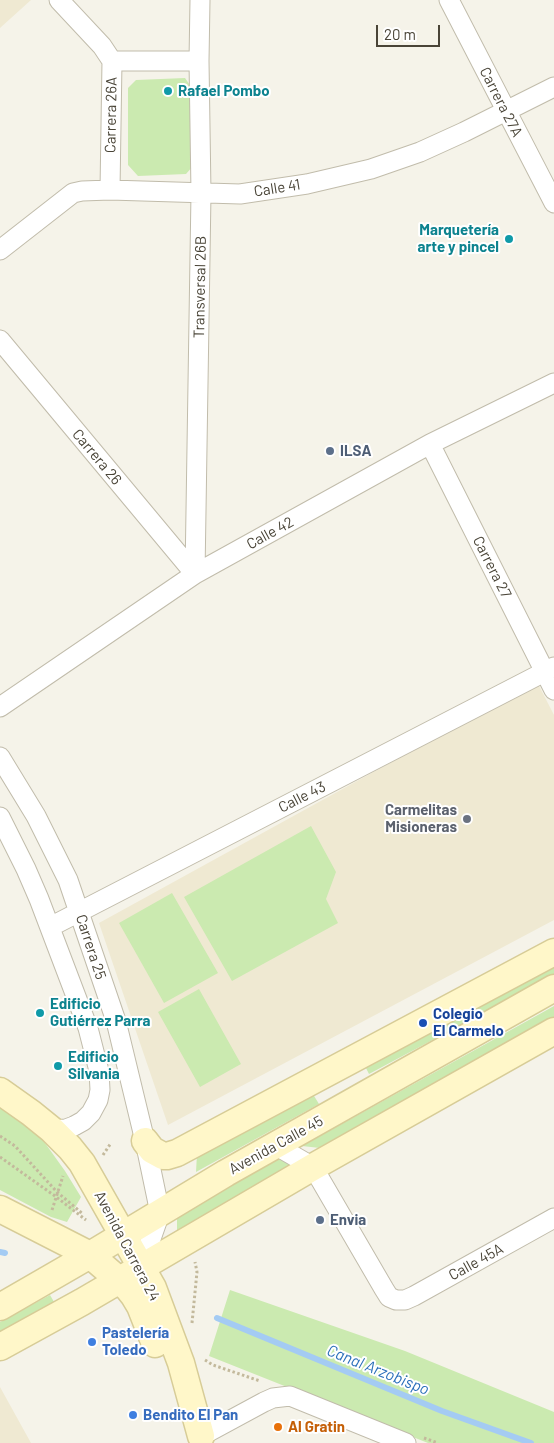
<!DOCTYPE html>
<meta charset="utf-8">
<style>
body{margin:0}
#map{position:relative;width:554px;height:1443px;overflow:hidden;background:#f5f3e9;font-family:Barlow,sans-serif}
canvas{display:block}
.scale{position:absolute;left:376px;top:25px;width:64px;height:22px;box-sizing:border-box;border:2px solid #494437;border-top:0;padding-left:6px;font-size:15px;line-height:18px;white-space:nowrap;color:#494437;-webkit-text-stroke:4px #fff;paint-order:stroke}
</style>
<div id="map">
<canvas width="554" height="1443"></canvas>
<div class="scale">20 m</div>
</div>
<script>
const ctx = document.querySelector('canvas').getContext('2d');
ctx.lineJoin = 'round';
function fillPath(path, color) { ctx.fillStyle = color; ctx.fill(path, 'evenodd'); }
const poly = rows => new Path2D(rows.map(r => 'M' + r).join(''));
function stroke(path, color, width, dash) { ctx.strokeStyle = color; ctx.lineWidth = width; ctx.lineCap = dash ? 'butt' : 'round'; ctx.setLineDash(dash || []); ctx.stroke(path); }
function write(font, color, halo, rows, align = 'center') {
  ctx.font = font + ' Barlow,sans-serif'; ctx.lineWidth = 4; ctx.setLineDash([]); ctx.textBaseline = 'middle'; ctx.strokeStyle = halo; ctx.fillStyle = color; for (const [text, x, y, turn = 0] of rows) {
    ctx.save(); ctx.translate(x, y); ctx.rotate((+turn || 0) * Math.PI / 180); ctx.textAlign = isNaN(turn) ? turn : align; if (halo) ctx.strokeText(text, 0, 0); ctx.fillText(text, 0, 0); ctx.restore();
  }
}
fillPath(poly([
 [0,0,31,0,0,28],
 [537,682,554,715,554,920,168,1125,99,923],
 [0,1387,31,1443,0,1443]
]), '#efe9d2');
fillPath(poly([
 [185,78,192,88,193,166,186,174,138,176,128,165,128,88,136,80],
 [311,826,336,872,326,899,338,923,232,981,184,897],
 [172,893,218,973,164,1003,119,923],
 [554,959,554,975,369,1074,363,1062],
 [199,989,241,1064,200,1087,158,1012],
 [554,1006,554,1018,320,1148,302,1146],
 [311,1091,319,1104,196,1172,197,1154],
 [0,1103,40,1136,65,1171,81,1197,67,1222,51,1217,0,1190],
 [274,1156,293,1166,177,1231,177,1212],
 [230,1290,405,1351,554,1412,554,1443,428,1443,209,1356],
 [50,1295,57,1307,0,1337,0,1322]
]), '#cbeab0');
stroke(poly([
 [0,1252,5,1253],
 [217,1318,442,1411,531,1443]
]), '#a4cbf3', 6);
const street = poly([
 [59,0,102,46,112,61,110,190],
 [449,0,554,203],
 [112,61,199,61],
 [0,250,73,193,82,191,110,190,240,194,307,184,371,169,420,152,464,132,554,87],
 [0,340,195,574],
 [430,444,554,690],
 [195,574,201,193,199,61,200,0],
 [0,707,195,574,430,444,554,383],
 [0,757,36,816,68,880,116,1021,145,1141,160,1213,141,1267],
 [0,817,26,869,39,899,88,1028,99,1071,100,1090,98,1100,91,1113,83,1121,74,1126,66,1129,52,1130],
 [50,927,554,667],
 [275,1145,313,1167,384,1289,389,1297,396,1300,405,1300,414,1296,554,1218],
 [201,1436,264,1402,273,1398,290,1396,406,1443]
]);
const secondary = poly([
 [0,1091,31,1113,52,1130,70,1148,82,1163,153,1288,181,1363,201,1436],
 [145,1141,152,1150,163,1156,167,1156,177,1153,554,952],
 [0,1209,90,1255,126,1286,134,1296,140,1306,155,1344],
 [0,1307,90,1255,226,1173,554,988],
 [0,1347,82,1302,313,1167,554,1031]
]);
stroke(street, '#c1bcab', 21);
stroke(secondary, '#d7cc97', 29);
stroke(poly([
 [0,1136,15,1146,57,1192,83,1214],
 [103,1155,111,1143],
 [0,1157,55,1196,86,1220],
 [52,1210,63,1176],
 [192,1323,197,1272,195,1262],
 [205,1360,213,1365,260,1381],
 [424,1438,438,1443]
]), '#c3b99c', 3, [2.5, 2.5]);
stroke(street, '#fff', 19);
stroke(secondary, '#fff7c9', 26);
for (const [x, y, r, color] of [
 [168,91,5,"#0f9aa8"],
 [509,239,5,"#0f9aa8"],
 [330,451,5,"#5c6f8a"],
 [467,819,5,"#6b7280"],
 [40,1013,5,"#0f9aa8"],
 [423,1023,5,"#1a4fb4"],
 [58,1066,5,"#0f9aa8"],
 [320,1220,5,"#5c6f8a"],
 [92,1342,5,"#3f7fe0"],
 [133,1415,5,"#3f7fe0"],
 [278,1427,5,"#e8710a"]
]) { const dot = new Path2D(); dot.arc(x, y, r, 0, 2 * Math.PI); ctx.fillStyle = color; ctx.fill(dot); stroke(dot, '#fff', 2); }
write('bold 15px', '#0d838f', '#fff', [
 ["Rafael Pombo",178,91],
 ["Marquetería",499,230,"right"],
 ["arte y pincel",499,247,"right"],
 ["Edificio",50,1004],
 ["Gutiérrez Parra",50,1021],
 ["Edificio",68,1057],
 ["Silvania",68,1074]
], 'left');
write('15px', '#494437', '#fff', [
 ["Carrera 27A",501,102,63],
 ["Carrera 26A",111,115,-89],
 ["Calle 41",277,188,-9],
 ["Transversal 26B",200,287,-89],
 ["Carrera 26",97,457,50],
 ["Calle 42",270,533,-29],
 ["Carrera 27",492,567,63],
 ["Calle 43",302,797,-27],
 ["Carrera 25",91,947,72],
 ["Avenida Calle 45",276,1145,-29],
 ["Avenida Carrera 24",127,1246,62],
 ["Calle 45A",476,1262,-29]
]);
write('bold 15px', '#4e5e75', '#fff', [
 ["ILSA",340,451],
 ["Envia",330,1220]
], 'left');
write('bold 15px', '#5b616d', '#fff', [
 ["Carmelitas",457,810],
 ["Misioneras",457,827]
], 'right');
write('bold 15px', '#164399', '#fff', [
 ["Colegio",433,1014],
 ["El Carmelo",433,1031]
], 'left');
write('bold 15px', '#366cbe', '#fff', [
 ["Pastelería",102,1333],
 ["Toledo",102,1350],
 ["Bendito El Pan",143,1415]
], 'left');
write('bold 15px', '#c56008', '#fff', [
 ["Al Gratin",288,1427]
], 'left');
write('italic 16px', '#2b6fba', '#fff', [
 ["Canal Arzobispo",378,1370,22]
]);
</script>
